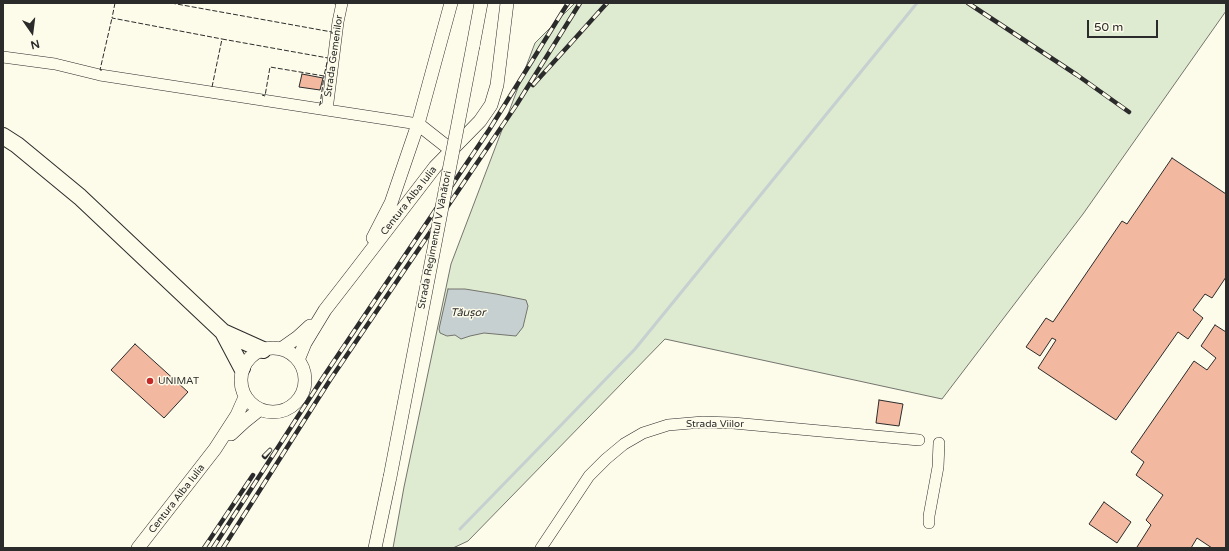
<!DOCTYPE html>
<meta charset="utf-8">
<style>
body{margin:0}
#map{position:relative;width:1229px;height:551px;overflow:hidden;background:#fdfbea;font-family:"Varela Round",sans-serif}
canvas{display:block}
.frame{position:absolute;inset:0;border:4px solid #2b2b2b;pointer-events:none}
.north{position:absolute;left:12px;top:12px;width:40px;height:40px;-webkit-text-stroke:3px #fdfbea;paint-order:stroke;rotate:166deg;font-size:11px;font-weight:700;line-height:16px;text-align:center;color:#2b2b2b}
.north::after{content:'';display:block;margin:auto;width:14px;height:18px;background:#2b2b2b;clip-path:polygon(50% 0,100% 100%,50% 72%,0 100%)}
.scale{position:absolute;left:1087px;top:20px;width:71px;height:18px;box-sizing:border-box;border:2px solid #2b2b2b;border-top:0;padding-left:5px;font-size:12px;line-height:14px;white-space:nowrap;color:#2b2b2b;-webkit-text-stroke:3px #fdfbea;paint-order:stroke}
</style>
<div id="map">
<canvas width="1229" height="551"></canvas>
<div class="frame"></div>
<div class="north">N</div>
<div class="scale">50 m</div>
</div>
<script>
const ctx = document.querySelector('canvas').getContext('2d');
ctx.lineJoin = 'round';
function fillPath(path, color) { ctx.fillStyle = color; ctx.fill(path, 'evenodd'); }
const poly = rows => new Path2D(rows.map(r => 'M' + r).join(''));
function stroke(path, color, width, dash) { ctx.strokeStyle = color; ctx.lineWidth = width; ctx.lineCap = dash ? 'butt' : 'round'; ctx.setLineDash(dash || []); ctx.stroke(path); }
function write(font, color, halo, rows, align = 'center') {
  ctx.font = font + ' "Varela Round",sans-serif'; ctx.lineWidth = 3; ctx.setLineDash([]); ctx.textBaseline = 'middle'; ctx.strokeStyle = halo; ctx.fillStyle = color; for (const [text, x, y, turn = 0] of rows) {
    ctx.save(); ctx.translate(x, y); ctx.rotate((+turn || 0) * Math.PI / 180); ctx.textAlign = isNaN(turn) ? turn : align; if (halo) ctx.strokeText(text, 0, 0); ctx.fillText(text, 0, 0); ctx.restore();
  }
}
const green = poly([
 [575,3,1226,3,1226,11,1083,214,942,399,665,339,468,541,453,548,393,548,404,487,451,264,535,43,575,3]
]);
fillPath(green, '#deebd1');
stroke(green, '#74746e', 1);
const water = poly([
 [448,289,465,289,496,294,526,300,528,306,523,327,516,336,484,333,470,336,461,339,455,335,447,336,440,333,439,329,448,289]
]);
fillPath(water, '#c7d0d0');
stroke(water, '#74746e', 1);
stroke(poly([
 [460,529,635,349,917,3]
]), '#c7d0d0', 3);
const building = poly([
 [302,74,323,78,320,90,299,87,302,74],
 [1172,158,1226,194,1226,277,1212,298,1205,294,1193,310,1203,318,1188,339,1178,332,1116,420,1038,368,1056,340,1052,338,1040,356,1026,347,1046,318,1053,322,1122,221,1127,224,1172,158],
 [1215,325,1226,332,1226,548,1212,548,1197,538,1191,548,1138,548,1137,547,1151,525,1146,520,1163,495,1136,475,1144,462,1131,452,1194,361,1207,370,1216,358,1201,346,1215,325],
 [135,344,188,392,164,418,111,370,135,344],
 [879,400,903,404,899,426,876,423,879,400],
 [1104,502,1131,522,1117,543,1089,524,1104,502]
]);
fillPath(building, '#f2b8a0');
stroke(building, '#2b2b2b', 1);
const minor = poly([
 [3,57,55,64,100,75,418,124],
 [327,110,338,22,342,3],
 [929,523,929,516,938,467,939,443],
 [541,548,589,476,606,459,624,444,643,433,668,425,703,422,733,423,919,440]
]);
const major = poly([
 [473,46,481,3],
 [418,124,451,150],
 [373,238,391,203,418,124,451,3],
 '241 380a32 32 0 1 1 64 0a32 32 0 1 1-64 0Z',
 [281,349,298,337,310,326],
 [298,360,305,343,325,310,356,270,435,167,480,121,491,105,497,85,507,3],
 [231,434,244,422,259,410],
 [138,548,215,449,237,415,245,397],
 [375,548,390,477]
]);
const highway = poly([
 [3,136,17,145,80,197,223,332,263,350],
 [223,332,242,368]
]);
stroke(minor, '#2b2b2b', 12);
stroke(major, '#2b2b2b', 14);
stroke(highway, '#2b2b2b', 18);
stroke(minor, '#fdfbea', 11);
stroke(major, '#fdfbea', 13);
stroke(highway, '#fdfbea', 16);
const rail = poly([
 [968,3,1077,75,1129,112],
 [533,85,607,3],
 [264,456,270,450,265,457],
 [204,548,253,475],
 [213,548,324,376,489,130,568,3],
 [223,548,330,380,517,104,580,3]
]);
stroke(rail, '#2b2b2b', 4.5);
stroke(rail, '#fdfbea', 3, [9]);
const majorBridge = poly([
 [390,477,473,46]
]);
stroke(majorBridge, '#2b2b2b', 14, []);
stroke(majorBridge, '#fdfbea', 13);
stroke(poly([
 [115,3,112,18,222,39],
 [171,3,332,32,332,34],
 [332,3,336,4],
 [102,70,100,70,112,18],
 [212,87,222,39,328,58,324,76,270,67,265,96,262,95],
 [319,105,320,105,324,76]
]), '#2b2b2b', 1, [5, 2]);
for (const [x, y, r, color] of [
 [150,381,4,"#c62828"]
]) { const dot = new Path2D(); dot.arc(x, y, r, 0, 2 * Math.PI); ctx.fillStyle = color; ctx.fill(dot); stroke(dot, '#fdfbea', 1.5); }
write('10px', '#2b2b2b', '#fdfbea', [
 ["Strada Gemenilor",334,56,-82],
 ["Centura Alba Iulia",409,201,-52],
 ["Strada Regimentul V Vânători",435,240,-79],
 ["Strada Viilor",715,424],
 ["Centura Alba Iulia",177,499,-52]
]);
write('10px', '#2b2b2b', '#fdfbea', [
 ["UNIMAT",158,381]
], 'left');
write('italic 11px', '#2b2b2b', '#fdfbea', [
 ["Tăușor",468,313]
]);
</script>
